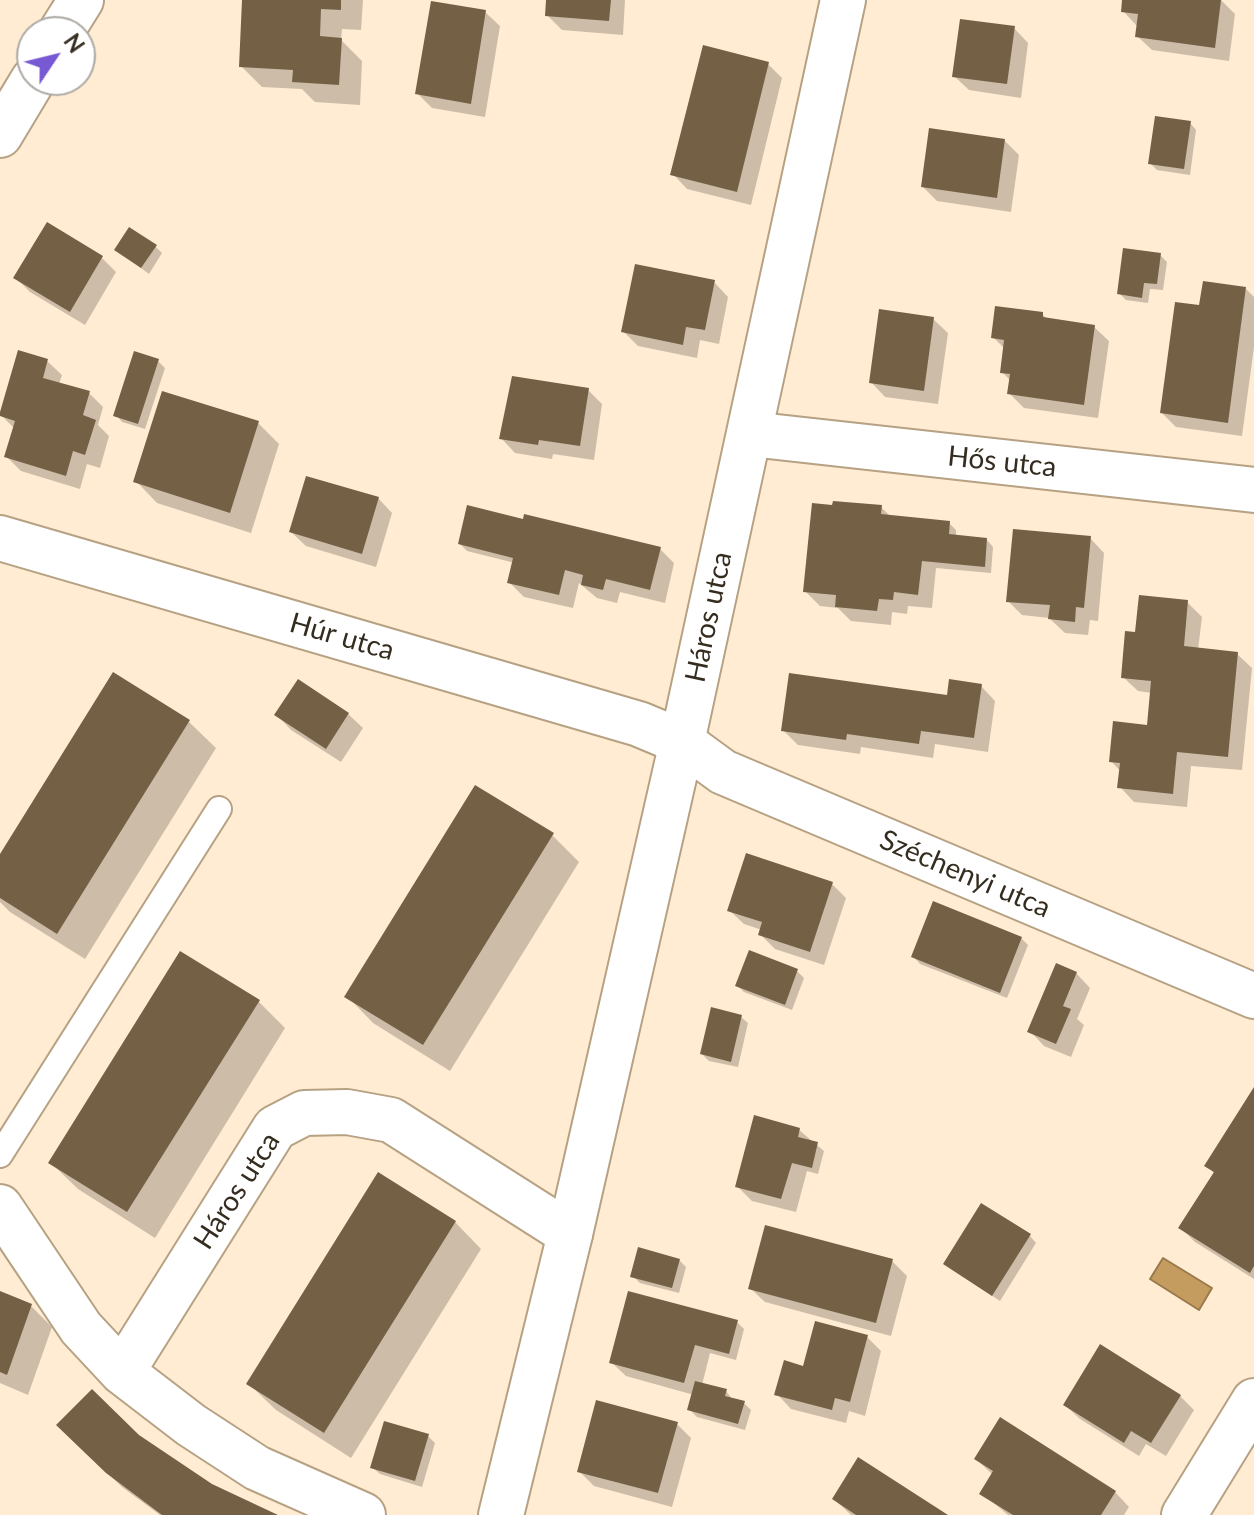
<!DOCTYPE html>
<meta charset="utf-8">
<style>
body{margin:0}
#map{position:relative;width:1254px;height:1515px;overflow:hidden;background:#ffecd3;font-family:Lato,sans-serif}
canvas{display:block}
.north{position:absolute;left:16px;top:16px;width:80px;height:80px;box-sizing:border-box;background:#fff;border:2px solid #aeaba6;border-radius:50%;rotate:55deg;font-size:22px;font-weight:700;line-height:32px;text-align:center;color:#352c20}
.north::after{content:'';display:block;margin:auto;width:28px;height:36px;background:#7759d4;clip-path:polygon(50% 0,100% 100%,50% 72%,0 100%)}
</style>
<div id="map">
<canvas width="1254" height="1515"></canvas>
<div class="north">N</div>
</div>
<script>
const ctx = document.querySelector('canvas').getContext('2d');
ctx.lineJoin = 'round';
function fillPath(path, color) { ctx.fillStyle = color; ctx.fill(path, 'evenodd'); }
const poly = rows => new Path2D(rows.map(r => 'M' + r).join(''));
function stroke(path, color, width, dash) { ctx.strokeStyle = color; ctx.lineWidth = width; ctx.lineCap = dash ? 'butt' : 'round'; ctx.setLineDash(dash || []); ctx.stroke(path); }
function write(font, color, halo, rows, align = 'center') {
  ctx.font = font + ' Lato,sans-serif'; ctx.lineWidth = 8; ctx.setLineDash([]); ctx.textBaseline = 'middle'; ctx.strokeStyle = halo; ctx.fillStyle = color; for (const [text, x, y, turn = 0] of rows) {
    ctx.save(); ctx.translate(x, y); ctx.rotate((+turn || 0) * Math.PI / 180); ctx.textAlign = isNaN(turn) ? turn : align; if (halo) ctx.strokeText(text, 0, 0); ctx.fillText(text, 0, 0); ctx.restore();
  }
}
const water = poly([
 [1163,1258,1212,1288,1199,1310,1150,1279,1163,1258]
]);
fillPath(water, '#c59c60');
stroke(water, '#9a7a4d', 2);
fillPath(poly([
 [244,0,363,0,361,30,342,29,341,40,362,61,360,105,315,102,302,89,262,87,241,66],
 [548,0,625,0,623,35,562,30,547,15],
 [1124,0,1221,0,1235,14,1229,61,1152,50,1137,36,1137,26,1123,11],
 [485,12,500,26,485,117,432,108,417,93],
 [1014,28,1028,43,1021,98,969,90,954,76],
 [768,64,782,78,751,205,687,189,673,174],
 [1190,123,1196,130,1190,175,1157,170,1150,163],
 [1004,140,1019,155,1011,212,937,201,923,187],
 [155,246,162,253,149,274,117,250],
 [1160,255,1167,262,1163,290,1150,289,1148,303,1126,300,1119,293],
 [102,258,116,272,85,325,30,292,16,278],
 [714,282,728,297,719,344,700,340,697,358,638,346,623,331],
 [1246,289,1254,297,1254,347,1242,436,1176,427,1162,413,1201,308],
 [1042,314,1048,320,1094,327,1109,341,1098,418,1024,408,1010,394,1011,381,1002,372,1005,349,993,337],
 [933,319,948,333,938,404,885,397,871,382],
 [47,361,62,375,59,384,89,393,103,407,98,425,109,436,100,468,87,464,80,489,21,471,7,457,15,429,1,415],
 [158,361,165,368,145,429,122,422,116,415],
 [588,390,602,404,594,460,553,454,552,459,515,453,501,438],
 [258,423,279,444,251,533,157,503,136,481],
 [378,498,392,513,376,567,306,546,291,532],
 [881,507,891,517,949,523,956,530,956,537,987,540,993,547,991,573,936,568,932,608,908,606,907,614,892,612,891,625,851,621,838,608,820,606,805,591],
 [1090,538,1104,553,1098,621,1090,620,1088,635,1065,633,1049,618,1022,615,1008,601],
 [460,544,660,549,674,563,665,603,620,592,617,603,597,598,579,583,573,608,524,597,510,583,515,563,467,551],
 [1187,602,1202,617,1198,650,1237,654,1252,668,1242,770,1191,766,1187,807,1134,802,1120,787,1121,772,1111,761,1148,727,1152,693,1138,691,1123,677,1137,634],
 [981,686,995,701,988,752,935,744,933,758,861,747,860,754,798,745,783,730,949,698],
 [348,714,363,728,341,762,291,730,277,715],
 [189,722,216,748,85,959,10,912,0,902,0,858],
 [552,835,579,862,450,1071,373,1023,347,996],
 [832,884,846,898,824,965,775,949,760,934,762,930,744,924,729,910],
 [1021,938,1028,945,1007,998,920,964,914,957],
 [797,971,804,978,792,1010,744,992,737,985],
 [1076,973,1090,988,1077,1019,1084,1025,1071,1057,1044,1046,1030,1031],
 [258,1001,285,1028,155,1238,78,1189,51,1163],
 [741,1017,748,1023,738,1067,709,1061,702,1054],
 [1254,1091,1254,1279,1195,1242,1181,1228,1215,1174,1207,1166],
 [799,1130,824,1151,818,1174,807,1171,796,1212,752,1201,737,1186],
 [455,1222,481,1249,351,1458,276,1410,249,1384],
 [1030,1236,1036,1243,1000,1301,945,1264],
 [679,1260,686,1267,679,1293,640,1283,633,1276],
 [892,1261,907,1276,891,1336,765,1302,750,1288],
 [0,1293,31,1306,52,1327,28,1395,0,1383],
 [737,1322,744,1329,736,1360,710,1353,702,1385,726,1391,733,1400,744,1403,751,1410,745,1430,697,1417,690,1410,694,1395,626,1376,611,1362],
 [867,1337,881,1351,865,1416,849,1411,846,1423,791,1409,777,1394,805,1368],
 [1180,1396,1194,1410,1166,1456,1146,1444,1139,1456,1080,1419,1065,1405],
 [677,1424,691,1438,672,1507,594,1486,579,1471],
 [59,1425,138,1437,211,1485,273,1515,160,1515,122,1487],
 [428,1436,435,1443,422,1487,380,1474,373,1468],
 [976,1459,1115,1492,1129,1507,1124,1515,1008,1515,982,1493,993,1475],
 [834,1499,944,1515,851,1515]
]), '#0003');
fillPath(poly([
 [242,0,341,0,341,10,321,9,320,36,342,38,339,85,292,82,293,70,239,67],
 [546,0,611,0,609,21,545,16],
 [1122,0,1221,0,1215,48,1135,37,1138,14,1121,12],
 [431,1,486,10,471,104,415,94],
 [960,19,1015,26,1007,84,952,77],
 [703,45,769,62,737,192,670,175],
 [1155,116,1191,121,1184,169,1148,164],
 [929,128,1005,139,997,198,921,187],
 [47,222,103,256,70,312,13,278],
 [129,227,157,245,141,268,114,250],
 [1123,248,1161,253,1157,284,1144,283,1142,298,1117,294],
 [635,264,715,280,705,330,686,327,683,345,621,332],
 [1203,281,1246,287,1228,423,1160,413,1175,302,1199,305],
 [995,306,1043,312,1043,317,1095,325,1084,405,1007,394,1010,374,1000,373,1004,340,991,338],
 [879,309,934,317,924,391,869,383],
 [18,350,48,359,43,378,90,391,83,415,96,420,85,455,73,451,66,476,4,457,15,421,0,416,0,412],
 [134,351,159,359,138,424,113,416],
 [512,376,589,388,580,446,539,440,538,445,499,439],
 [162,391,259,421,230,513,133,482],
 [306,476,379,497,362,554,289,532],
 [833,501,882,505,881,514,950,521,949,534,987,538,985,567,922,561,918,595,894,592,893,600,879,599,877,611,835,607,836,595,803,592,812,503,832,505],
 [467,505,523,519,524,514,661,547,650,590,606,579,603,590,581,585,583,575,565,570,559,595,507,583,513,558,458,544],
 [1013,529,1091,536,1084,608,1076,607,1075,622,1048,619,1050,605,1006,602],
 [1139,595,1188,600,1184,646,1238,652,1228,757,1177,752,1173,794,1117,788,1120,763,1109,762,1113,721,1147,725,1151,681,1121,678,1125,631,1135,632],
 [113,672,190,720,57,934,0,898,0,854],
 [789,673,947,695,949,679,982,684,974,738,921,731,919,744,847,734,846,740,781,731],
 [298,679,349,713,326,749,274,715],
 [475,785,554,833,423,1045,344,997],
 [746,853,833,882,810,952,758,935,762,922,727,911],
 [933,901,1022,937,1000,993,911,957],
 [749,950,798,969,785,1005,735,986],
 [180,951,260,1000,127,1212,48,1163],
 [1056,963,1077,972,1063,1006,1071,1009,1056,1044,1027,1032],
 [711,1007,742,1015,731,1062,700,1054],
 [1254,1087,1254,1266,1250,1273,1178,1228,1214,1172,1204,1166],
 [754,1115,800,1128,798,1137,818,1142,812,1168,792,1163,781,1199,735,1187],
 [378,1172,456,1221,324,1433,246,1384],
 [981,1203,1031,1234,992,1296,943,1264],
 [765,1225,893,1259,876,1323,748,1289],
 [638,1247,680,1259,672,1288,630,1277],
 [0,1291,32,1304,7,1375,0,1372],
 [628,1291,738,1320,729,1354,695,1345,684,1383,609,1363],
 [815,1321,868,1335,850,1402,835,1398,832,1410,774,1395,784,1360,803,1366],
 [1100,1344,1181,1395,1151,1443,1131,1431,1124,1443,1063,1405],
 [695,1381,727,1389,725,1396,745,1401,738,1424,687,1410],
 [92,1389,139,1435,212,1484,278,1515,162,1515,106,1473,56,1425],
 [596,1400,678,1422,658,1493,577,1472],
 [1000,1417,1116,1491,1101,1515,1013,1515,979,1494,993,1471,974,1459],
 [384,1421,429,1434,415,1481,370,1468],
 [858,1457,948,1515,856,1515,832,1499]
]), '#746045');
const service = poly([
 [0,1155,219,809]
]);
const minor = poly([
 [61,32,81,0],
 [0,135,33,80],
 [750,434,1254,490],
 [0,538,639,724,682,742,723,772,1254,996],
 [0,1207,81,1328,122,1372,191,1425,257,1468,363,1515],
 [122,1372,275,1128,304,1113,347,1112,391,1120,570,1234],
 [1184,1515,1254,1401]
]);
const tertiary = poly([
 [501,1515,570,1234,682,742,843,0]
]);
stroke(service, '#b6a183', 28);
stroke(minor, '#b6a183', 48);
stroke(tertiary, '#b6a183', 48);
stroke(service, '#fff', 24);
stroke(minor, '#fff', 44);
stroke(tertiary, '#fff', 44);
write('28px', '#352c20', '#fff', [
 ["Hős utca",1002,462,6],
 ["Háros utca",709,617,-78],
 ["Húr utca",342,637,16],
 ["Széchenyi utca",965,874,23],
 ["Háros utca",237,1191,-57]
]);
</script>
